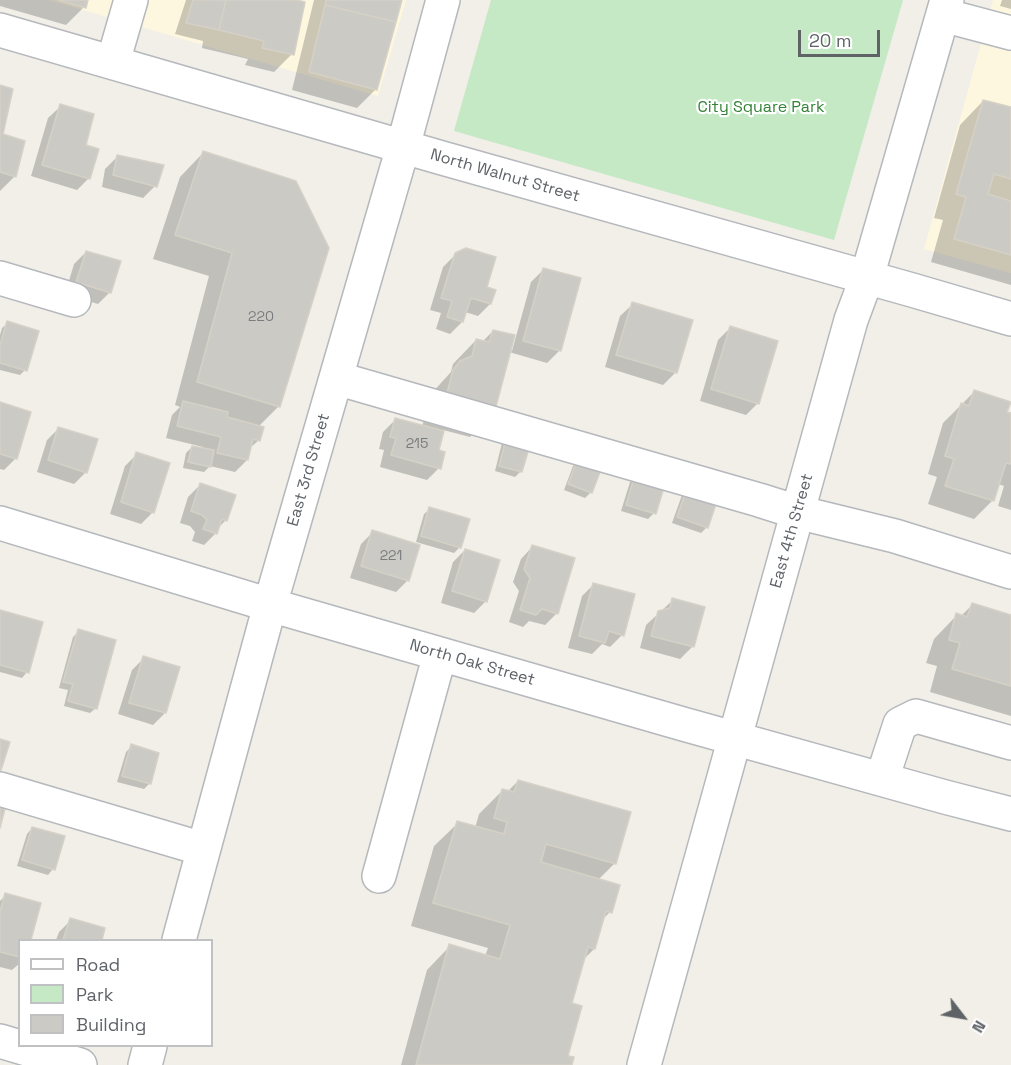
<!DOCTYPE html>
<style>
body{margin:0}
#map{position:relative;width:1011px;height:1065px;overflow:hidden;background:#f1efe8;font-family:"Space Grotesk",sans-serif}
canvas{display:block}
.legend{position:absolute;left:18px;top:939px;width:195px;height:108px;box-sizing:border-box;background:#fff;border:2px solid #bfc1c3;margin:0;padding:8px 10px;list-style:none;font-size:18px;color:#5f6368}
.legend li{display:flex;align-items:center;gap:12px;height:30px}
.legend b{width:30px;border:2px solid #bfc1c3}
.north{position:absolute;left:933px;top:987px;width:60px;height:60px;-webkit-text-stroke:4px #fff;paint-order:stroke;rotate:121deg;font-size:16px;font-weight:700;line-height:24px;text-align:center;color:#5f6368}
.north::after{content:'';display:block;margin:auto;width:21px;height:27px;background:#5f6368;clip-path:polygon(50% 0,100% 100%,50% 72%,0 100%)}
.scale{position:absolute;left:798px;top:30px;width:82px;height:27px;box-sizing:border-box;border:3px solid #5f6368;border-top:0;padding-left:8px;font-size:18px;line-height:21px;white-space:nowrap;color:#5f6368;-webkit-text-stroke:4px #fff;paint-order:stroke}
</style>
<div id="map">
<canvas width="1011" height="1065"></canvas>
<ul class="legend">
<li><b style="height:8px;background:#fff"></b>Road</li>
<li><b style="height:16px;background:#c5e8c5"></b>Park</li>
<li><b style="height:16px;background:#cccac5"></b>Building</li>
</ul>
<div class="north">N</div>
<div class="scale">20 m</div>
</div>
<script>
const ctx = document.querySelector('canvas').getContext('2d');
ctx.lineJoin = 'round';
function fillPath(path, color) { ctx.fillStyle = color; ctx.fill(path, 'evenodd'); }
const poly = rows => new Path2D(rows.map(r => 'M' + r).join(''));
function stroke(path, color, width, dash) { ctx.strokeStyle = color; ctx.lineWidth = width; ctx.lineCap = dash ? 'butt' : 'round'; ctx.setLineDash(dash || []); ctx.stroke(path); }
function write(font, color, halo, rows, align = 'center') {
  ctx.font = font + ' "Space Grotesk",sans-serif'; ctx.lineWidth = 4.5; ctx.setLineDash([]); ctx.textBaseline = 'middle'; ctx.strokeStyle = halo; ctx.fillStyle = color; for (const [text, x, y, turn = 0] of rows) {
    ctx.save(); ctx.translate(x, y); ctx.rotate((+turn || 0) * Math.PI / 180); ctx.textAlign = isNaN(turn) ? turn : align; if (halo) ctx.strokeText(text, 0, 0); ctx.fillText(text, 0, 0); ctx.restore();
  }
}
fillPath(poly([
 [49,0,406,0,378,96],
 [993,0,1011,0,1011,273,924,249]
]), '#fef7e0');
fillPath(poly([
 [491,0,903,0,834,240,454,131]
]), '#c5e8c5');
fillPath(poly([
 [0,0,86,0,84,7,66,25,0,6],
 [186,0,291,0,292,54,274,72,245,65,248,59,202,48,203,41,175,34],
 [314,0,401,0,375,90,357,108,292,90],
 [1002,0,1011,0,1011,9,1000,6],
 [0,86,1,135,15,176,0,191],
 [983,101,1011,109,1011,285,931,262,943,220,934,218,960,125],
 [61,106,89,178,77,190,31,176,48,118],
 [203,153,279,406,258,427,259,440,249,449,247,460,235,472,210,466,204,472,183,468,186,453,192,447,203,449,203,447,166,438,172,415,180,407,175,405,209,276,153,259,180,177],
 [117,157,155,186,143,198,102,187,105,169],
 [86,252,110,292,98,304,65,294,74,264],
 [456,254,485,288,490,304,478,316,465,312,462,322,450,334,436,329,441,313,430,310,443,267],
 [543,270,579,279,559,351,547,363,509,352,493,413,470,437,443,430,437,451,439,468,427,480,380,467,384,450,379,449,383,432,395,420,422,427,430,395,451,372,453,364,476,340,482,342,493,331,510,350,512,351,531,282],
 [633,304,691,321,675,373,663,385,605,367,620,316],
 [8,323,25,370,20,375,0,370,0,335,2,328],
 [730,328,758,403,746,415,700,401,718,340],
 [974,392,1006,413,1011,414,1011,510,998,506,1004,486,998,484,992,501,974,519,928,504,937,477,928,474,943,423],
 [0,404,16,458,4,470,0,469],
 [59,428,86,472,74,484,37,472,47,440],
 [508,438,521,471,515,477,495,471,502,443],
 [137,454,153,512,141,524,110,514,125,466],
 [579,460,591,492,585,498,564,490,573,466],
 [636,476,654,513,648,519,621,511,630,482],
 [200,485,226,520,217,529,216,533,204,545,192,541,195,532,190,526,180,523,188,497],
 [687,489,716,499,706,528,701,533,672,523,682,495],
 [430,509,460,547,454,553,416,542,424,514],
 [373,532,408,580,396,592,350,578,361,544],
 [533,546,557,613,545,625,529,621,523,627,509,622,519,591,513,582,521,559],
 [465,550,486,601,474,613,441,603,453,562],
 [594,584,622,635,610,647,602,644,592,654,568,648,582,596],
 [673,600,703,608,692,647,680,659,640,648,646,625],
 [972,605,1011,617,1011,716,930,692,937,666,926,663,934,639,957,615,961,616],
 [0,612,27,672,22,678,0,672],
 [79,631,96,708,90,713,64,706,68,690,59,688,73,637],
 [144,658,165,713,153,725,118,714,132,670],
 [132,746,158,754,149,784,144,789,117,782,126,752],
 [518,781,615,863,598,880,610,912,602,920,594,949,584,959,571,1005,566,1057,570,1065,401,1065,427,970,450,946,485,956,488,948,411,926,434,846,458,823,475,828,479,814,502,791,507,792],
 [32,828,53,869,48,875,17,866,27,834],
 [6,895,40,904,29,940,20,940,20,963,12,970,0,967,0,901],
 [71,920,104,929,100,940,56,940,59,932]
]), '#0003');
const building = poly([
 [58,0,88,0,86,8,58,0],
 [193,0,226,0,219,30,186,23,193,0],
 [226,0,297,0,305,2,294,55,262,48,264,41,219,30,226,0],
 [326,0,402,0,396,22,325,5,326,0],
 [325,5,396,22,377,90,309,72,325,5],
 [0,85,13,89,3,134,25,141,16,177,0,172,0,85],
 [983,100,1011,107,1011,179,994,174,988,194,1011,201,1011,255,954,239,966,197,956,194,983,100],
 [60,104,94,114,86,145,99,149,90,179,42,165,60,104],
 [203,151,296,181,329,248,280,407,197,382,232,253,175,235,203,151],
 [117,155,164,165,157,187,113,175,117,155],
 [466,248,496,257,487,287,496,290,491,304,471,298,463,322,447,317,452,301,441,298,455,253,466,248],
 [86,251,121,261,111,293,76,282,86,251],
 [543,268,581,278,561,351,523,341,543,268],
 [632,302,693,320,677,373,616,355,632,302],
 [7,321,39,331,27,371,0,363,0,345,7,321],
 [730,326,778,341,759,404,711,389,730,326],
 [493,330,515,335,494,414,445,401,453,370,460,361,472,356,476,339,489,342,493,330],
 [974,390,1011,402,1007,412,1011,413,1011,464,1006,463,994,501,945,486,954,459,945,456,961,403,969,406,974,390],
 [183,401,228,412,227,417,264,427,260,441,253,439,248,460,217,453,221,437,177,426,183,401],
 [0,402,31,412,17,459,0,454,0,402],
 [395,418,444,431,439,450,445,452,441,469,391,455,396,438,390,437,395,418],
 [58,427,98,439,87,473,48,460,58,427],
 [507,436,531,442,522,472,499,466,507,436],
 [192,446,214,450,211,467,188,462,192,446],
 [136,452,170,463,154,513,121,502,136,452],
 [578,458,602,467,592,493,568,484,578,458],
 [635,475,665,484,656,514,626,505,635,475],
 [200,483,236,495,227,521,222,519,217,534,203,529,207,520,202,515,191,511,200,483],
 [687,488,718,498,708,528,677,517,687,488],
 [429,507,470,519,461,548,421,536,429,507],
 [372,530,420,545,409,581,361,566,372,530],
 [532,545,575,558,558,614,542,609,536,615,520,610,530,578,524,569,532,545],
 [465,549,500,560,487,602,452,591,465,549],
 [593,583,635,594,624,636,609,631,605,643,579,636,593,583],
 [672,598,705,607,694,647,651,636,658,611,670,608,672,598],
 [972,603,1011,615,1011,686,952,669,960,643,949,640,956,613,967,617,972,603],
 [0,610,43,622,29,673,0,665,0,610],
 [78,629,116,640,97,709,68,701,73,684,63,682,78,629],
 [143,656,180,667,166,713,129,703,143,656],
 [0,739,10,742,0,773,0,739],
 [131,744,159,753,151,784,122,776,131,744],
 [518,780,631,812,616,864,546,844,541,862,620,885,612,913,606,911,595,949,588,947,572,1003,582,1006,568,1056,574,1057,572,1065,416,1065,449,944,500,959,510,925,433,903,457,821,504,834,507,822,494,818,502,789,514,792,518,780],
 [0,795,8,797,0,828,0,795],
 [32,827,65,836,55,870,22,860,32,827],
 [5,893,41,903,31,940,20,940,20,957,0,952,0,912,5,893],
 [70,918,105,928,102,940,63,940,70,918]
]);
fillPath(building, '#cccac5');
stroke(building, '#d6d1c6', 1.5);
const minor = poly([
 [943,15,1011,33],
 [0,30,442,158,912,290,1011,319],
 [113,62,131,0],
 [0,278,74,300],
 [336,378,759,500,797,512,895,536,1011,572],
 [0,523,270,605,683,724,945,797,1011,814],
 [882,779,900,724,916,716,1011,743],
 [0,789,203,849],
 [379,876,440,654],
 [179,940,270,605,403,147,443,0],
 [0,1041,80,1065],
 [145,1065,150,1046],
 [644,1065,851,320,867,277,947,0]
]);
stroke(minor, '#b5b8bc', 36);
stroke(minor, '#fff', 33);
write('14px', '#7a7d7f', null, [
 ["220",261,317],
 ["215",417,444],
 ["221",391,556]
]);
write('16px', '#348238', '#fff', [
 ["City Square Park",761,108]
]);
write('16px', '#5f6368', '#fff', [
 ["North Walnut Street",505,176,16],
 ["East 3rd Street",309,470,-74],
 ["East 4th Street",792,531,-74],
 ["North Oak Street",472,663,16]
]);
</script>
